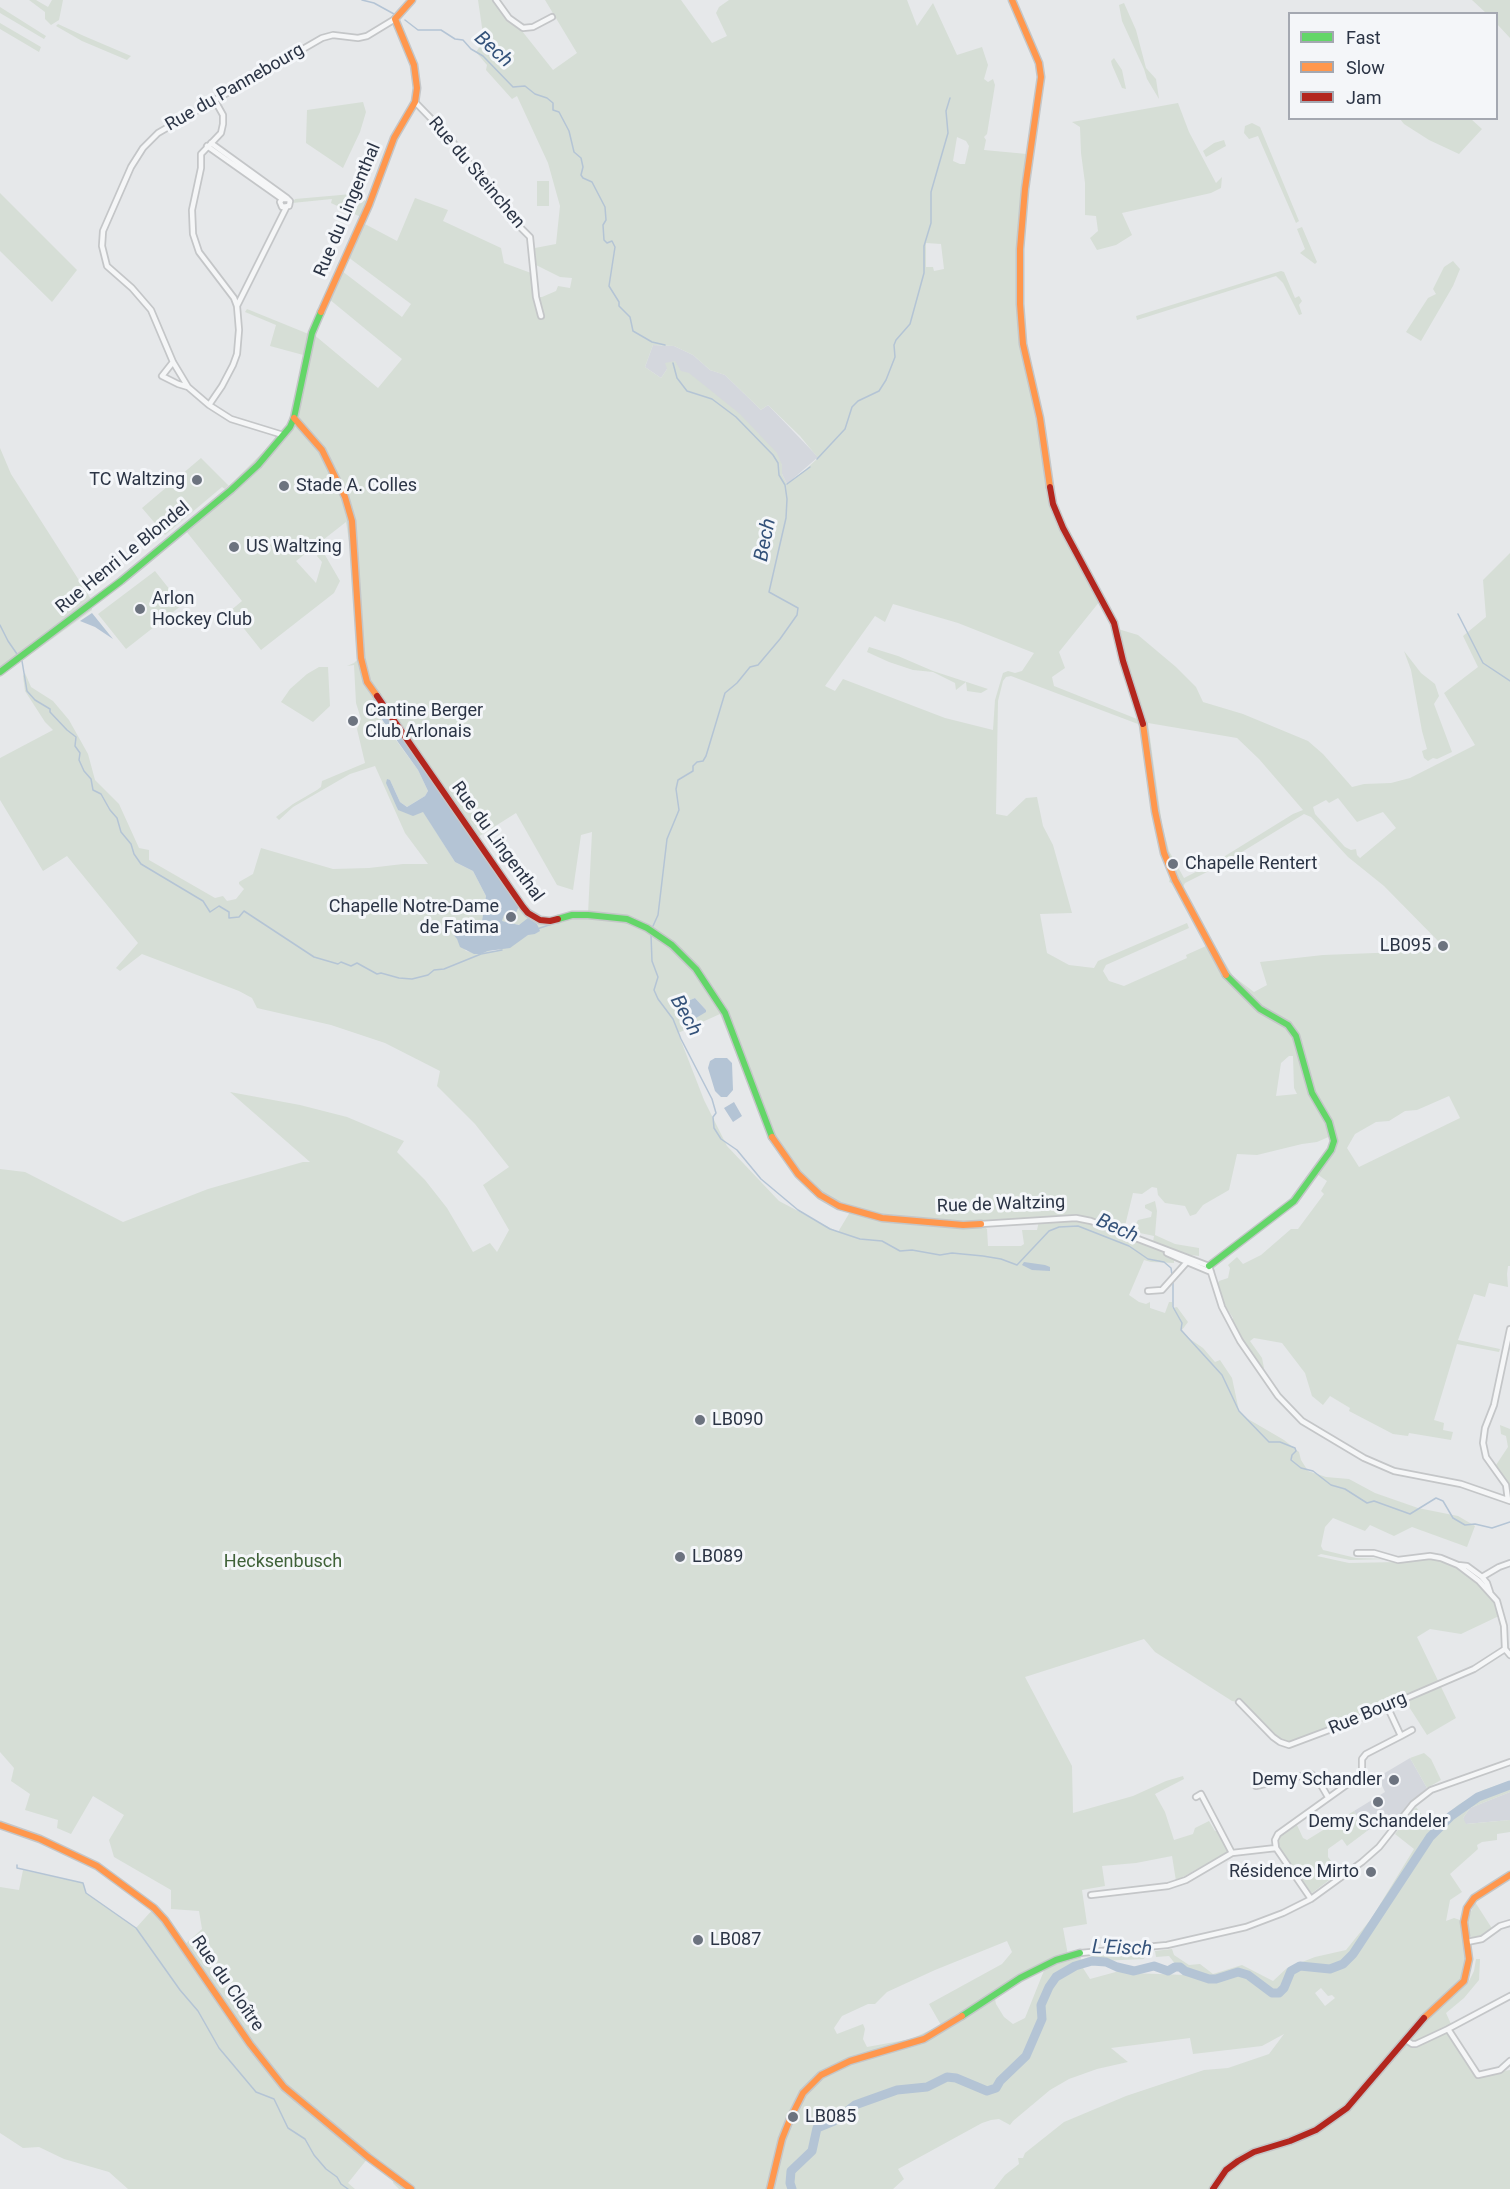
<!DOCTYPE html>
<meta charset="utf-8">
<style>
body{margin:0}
#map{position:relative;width:1510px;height:2189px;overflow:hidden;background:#e6e8ea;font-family:Roboto,sans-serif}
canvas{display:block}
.legend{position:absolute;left:1288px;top:12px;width:210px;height:108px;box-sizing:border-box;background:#f4f6f9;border:2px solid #a4a8b1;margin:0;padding:8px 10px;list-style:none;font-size:18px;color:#2b3445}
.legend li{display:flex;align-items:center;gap:12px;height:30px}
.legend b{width:30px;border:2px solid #a4a8b1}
</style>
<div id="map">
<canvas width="1510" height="2189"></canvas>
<ul class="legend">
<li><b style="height:8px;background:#63d668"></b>Fast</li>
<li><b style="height:8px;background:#ff974d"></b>Slow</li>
<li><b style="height:8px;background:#b3261e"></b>Jam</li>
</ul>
</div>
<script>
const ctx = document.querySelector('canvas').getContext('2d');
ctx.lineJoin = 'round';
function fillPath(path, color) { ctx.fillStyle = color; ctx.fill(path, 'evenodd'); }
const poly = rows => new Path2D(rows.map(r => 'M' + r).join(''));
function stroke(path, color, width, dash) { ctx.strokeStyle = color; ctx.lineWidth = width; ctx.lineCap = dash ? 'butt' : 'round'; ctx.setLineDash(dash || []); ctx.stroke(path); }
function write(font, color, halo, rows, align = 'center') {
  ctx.font = font + ' Roboto,sans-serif'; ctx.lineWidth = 6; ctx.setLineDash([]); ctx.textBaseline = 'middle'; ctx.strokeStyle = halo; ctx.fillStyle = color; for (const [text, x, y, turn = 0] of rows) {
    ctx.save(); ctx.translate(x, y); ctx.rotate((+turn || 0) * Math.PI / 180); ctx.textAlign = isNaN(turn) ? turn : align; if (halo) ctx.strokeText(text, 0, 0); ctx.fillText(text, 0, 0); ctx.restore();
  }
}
fillPath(poly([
 [653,345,674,346,693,355,710,370,725,375,761,410,768,405,818,457,787,484,782,474,782,465,667,369,661,378,645,367],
 [1410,1758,1427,1788,1411,1802,1390,1828,1382,1819,1367,1831,1354,1811,1385,1792,1378,1777],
 [1510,1792,1510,1820,1466,1824,1464,1823,1463,1818,1470,1808]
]), '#d4d7dd');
fillPath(poly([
 [29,0,36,0,48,7,52,0,63,0,59,20,51,25,45,19,45,12],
 [478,0,494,0,506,20,522,31,553,70,577,53,545,0,681,0,712,43,727,36,716,13,719,7,729,0,907,0,917,26,933,3,957,55,982,47,988,65,984,79,988,82,993,79,995,85,987,134,984,137,986,140,984,150,1027,154,1021,187,1017,249,1018,304,1021,344,1027,374,1033,374,1055,503,1076,548,1110,609,1118,629,1138,635,1176,667,1196,687,1203,702,1243,714,1308,741,1323,754,1352,787,1364,784,1391,783,1410,778,1475,745,1444,693,1478,667,1463,636,1486,617,1483,580,1510,553,1510,1266,1508,1266,1507,1274,1508,1287,1489,1283,1485,1297,1474,1294,1458,1340,1500,1349,1499,1352,1457,1344,1434,1420,1444,1423,1443,1430,1453,1432,1451,1440,1409,1433,1408,1436,1393,1434,1349,1411,1350,1408,1330,1396,1323,1405,1312,1396,1305,1373,1282,1343,1254,1338,1250,1341,1262,1358,1264,1368,1261,1369,1231,1321,1233,1318,1224,1304,1217,1285,1219,1281,1228,1278,1230,1268,1228,1265,1237,1257,1243,1264,1261,1255,1291,1229,1298,1229,1324,1194,1321,1191,1327,1181,1314,1172,1331,1150,1333,1135,1317,1142,1302,1144,1257,1155,1237,1154,1229,1190,1203,1205,1196,1214,1190,1216,1185,1206,1165,1203,1158,1195,1157,1188,1152,1187,1142,1194,1133,1193,1124,1230,1157,1245,1153,1242,1154,1236,1140,1233,1133,1229,1138,1220,1151,1217,1152,1212,1145,1208,1145,1205,1155,1201,1157,1211,1155,1235,1175,1244,1199,1248,1199,1256,1174,1253,1174,1263,1151,1262,1144,1260,1129,1295,1139,1302,1146,1304,1150,1302,1150,1308,1165,1313,1169,1302,1172,1302,1172,1308,1177,1307,1188,1322,1182,1330,1190,1339,1203,1348,1215,1362,1220,1360,1232,1378,1239,1411,1248,1419,1284,1440,1299,1452,1301,1460,1308,1471,1326,1477,1349,1479,1375,1493,1418,1508,1458,1516,1475,1526,1467,1547,1412,1527,1394,1536,1370,1525,1365,1531,1333,1518,1325,1527,1321,1546,1323,1550,1356,1558,1387,1559,1350,1560,1321,1554,1317,1556,1349,1563,1398,1562,1416,1559,1441,1560,1457,1567,1492,1597,1499,1616,1461,1634,1430,1629,1417,1637,1456,1718,1427,1735,1404,1699,1289,1745,1280,1742,1239,1702,1232,1701,1155,1652,1144,1639,1025,1677,1072,1766,1073,1813,1133,1796,1166,1781,1183,1776,1184,1779,1155,1794,1165,1812,1174,1840,1193,1834,1195,1828,1209,1821,1215,1831,1218,1831,1229,1851,1176,1881,1172,1856,1136,1863,1102,1866,1105,1886,1082,1890,1087,1924,1063,1928,1068,1955,1080,1953,1081,1960,1100,1953,1114,1951,1148,1951,1144,1959,1078,1962,1079,1968,1083,1968,1090,1979,1123,1970,1131,1973,1186,1975,1181,1965,1176,1965,1169,1956,1156,1957,1155,1951,1172,1949,1174,1955,1189,1965,1200,1964,1213,1974,1242,1965,1273,1981,1287,1968,1315,1957,1346,1950,1371,1919,1414,1849,1395,1834,1416,1807,1431,1827,1458,1805,1483,1790,1510,1781,1510,1792,1470,1808,1463,1818,1466,1824,1510,1820,1510,1832,1497,1834,1497,1840,1482,1842,1477,1845,1478,1849,1450,1874,1462,1892,1450,1900,1446,1921,1454,1918,1460,1920,1466,1959,1464,1975,1440,2007,1468,1983,1474,1971,1476,1959,1480,1959,1479,1980,1464,1998,1446,2013,1451,2024,1447,2026,1478,2075,1510,2070,1510,2189,994,2189,1005,2175,1019,2164,1018,2158,1023,2158,1025,2153,1064,2122,1126,2096,1204,2070,1228,2068,1269,2054,1284,2034,1262,2046,1193,2054,1190,2038,1111,2048,1128,2062,1097,2069,1069,2079,1050,2090,1013,2121,1010,2125,999,2119,991,2120,982,2123,898,2169,904,2179,893,2189,399,2189,393,2183,395,2177,368,2158,348,2183,355,2189,128,2189,109,2172,64,2159,39,2147,23,2148,0,2133,0,1887,19,1890,23,1870,83,1883,86,1893,136,1928,154,1908,183,1946,202,1929,199,1911,171,1909,171,1890,114,1857,109,1840,124,1815,93,1796,71,1834,57,1828,58,1820,25,1810,30,1794,11,1781,14,1768,0,1752,0,1169,25,1172,123,1222,208,1189,303,1162,310,1162,230,1092,300,1105,347,1117,404,1141,397,1152,425,1180,447,1208,473,1252,490,1243,497,1252,509,1230,483,1185,509,1167,475,1124,437,1086,440,1071,385,1043,331,1025,257,1008,252,998,239,991,142,954,120,971,116,968,138,943,67,856,43,871,0,800,0,758,53,730,45,722,25,691,23,676,25,673,31,687,53,701,69,720,88,754,95,780,119,804,139,848,149,850,149,860,215,898,223,896,227,901,236,899,244,889,239,884,239,882,253,874,261,848,333,869,369,868,403,864,428,864,405,833,375,766,350,774,293,807,279,820,276,817,293,804,317,790,321,787,322,781,365,763,357,729,361,719,356,703,354,665,347,666,354,663,358,659,350,548,346,522,296,561,316,583,322,562,317,556,321,548,340,581,334,593,261,650,230,611,242,601,186,531,235,491,228,486,225,489,222,487,165,535,142,508,201,458,229,486,270,445,283,435,290,426,307,356,270,346,276,325,245,312,247,309,311,335,312,333,378,388,402,359,329,299,342,271,402,317,411,304,348,257,363,223,397,241,415,198,448,210,443,221,501,248,504,263,531,273,533,293,536,297,542,297,556,291,558,286,570,288,572,278,560,277,536,265,535,248,556,244,560,206,548,163,517,96,512,99,486,70,487,65,476,52,484,41],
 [957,137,966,141,969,146,965,164,960,164,953,161],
 [926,243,941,244,944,269,934,271,933,267,926,267],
 [653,345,674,346,693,355,710,370,725,375,761,410,768,405,800,436,818,458,804,471,787,484,782,474,782,465,777,453,740,414,689,373,681,371,675,361,665,363,667,369,661,378,645,367],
 [1100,601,1110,618,1119,659,1137,719,1054,686,1052,677,1065,668,1059,652],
 [893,604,958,623,1034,653,1022,671,1015,673,1008,671,1003,673,995,700,993,730,945,718,843,679,835,691,825,686,875,616,885,622],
 [1011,676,1138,724,1141,728,1162,853,1170,878,1169,882,1174,884,1206,946,1186,955,1187,958,1124,986,1109,981,1103,971,1106,965,1189,928,1187,923,1098,961,1094,968,1069,965,1047,953,1040,914,1072,913,1053,845,1043,826,1037,797,1026,798,1007,816,996,814,998,701,1003,681,1006,677],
 [375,699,397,733,504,915,501,921,538,929,539,931,535,934,529,934,494,952,488,951,481,954,466,951,462,946,457,939,458,927,482,922,486,896,473,871,455,862,423,811,398,810,390,780,400,802,407,807,425,796,428,791,418,770,382,721],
 [1148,723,1237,738,1259,759,1303,810,1293,814,1217,861,1184,878,1169,851,1162,824],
 [1338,798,1357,822,1383,812,1396,828,1360,858,1357,855,1356,849,1351,850,1345,847,1315,814,1313,807,1326,800,1329,803],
 [516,813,557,885,573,890,581,835,592,832,588,914,540,920,534,917,525,906,478,837],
 [1304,814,1311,817,1348,857,1384,886,1443,946,1401,952,1323,955,1260,962,1267,985,1254,992,1233,976,1216,948,1211,950,1182,889,1185,883,1219,866],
 [695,998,706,1010,696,1018,680,1017,676,1010,675,999,688,1001],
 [720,1014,759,1112,761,1112,772,1139,767,1137,781,1157,810,1192,838,1208,850,1212,838,1232,779,1201,727,1146,704,1100,678,1033],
 [1289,1056,1293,1056,1294,1088,1297,1094,1276,1096,1281,1063],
 [1449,1096,1460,1118,1359,1167,1347,1148,1355,1134,1376,1122,1389,1121,1405,1111,1417,1110],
 [1039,1221,1037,1230,1022,1230,1024,1244,1021,1246,988,1246,987,1229,982,1225],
 [1007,1941,1012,1952,1002,1964,929,2004,941,2025,911,2039,867,2047,863,2039,865,2029,863,2024,837,2034,834,2028,842,2016,868,2004,875,2004,887,1992,935,1970],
 [1045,1968,1025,2018,1013,2024,1004,2017,996,2004,995,1999,1024,1979],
 [1321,1988,1328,1996,1332,1995,1335,1998,1325,2006,1315,1993],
 [1472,0,1510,0,1510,38,1497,24,1496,14,1486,13],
 [1124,3,1136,30,1146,68,1156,79,1159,99,1147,79,1144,69,1122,21,1119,5],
 [0,7,46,36,44,39,0,13],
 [0,23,41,47,39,52,0,29],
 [58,24,84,36,131,56,127,60,82,41,56,26],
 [1114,58,1122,70,1126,89,1122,88,1112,65,1111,61],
 [363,102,366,112,360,132,343,168,306,143,307,110],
 [1178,103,1189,132,1216,183,1222,177,1221,188,1211,193,1122,213,1132,235,1116,245,1097,250,1090,238,1098,231,1096,216,1085,215,1085,183,1081,153,1080,127,1072,122],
 [1400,119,1471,119,1482,129,1459,154,1429,140,1404,124],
 [1252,123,1260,127,1299,221,1296,223,1258,136,1249,139,1244,133,1245,126],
 [1224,140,1226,146,1206,157,1203,151,1214,143],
 [537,181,549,181,549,206,537,206],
 [0,193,77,270,52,302,0,251],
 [352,194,370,203,363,218,331,203,332,199,292,203,295,199],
 [1302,227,1317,262,1315,264,1300,253,1305,249,1297,229],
 [1453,261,1460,269,1453,286,1421,341,1406,332,1428,298,1436,294,1433,289,1444,267],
 [1281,271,1284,272,1295,298,1299,296,1302,301,1299,305,1302,314,1299,315,1283,283,1276,276,1137,320,1136,316],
 [0,448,11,474,91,599,92,610,0,677],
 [155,571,182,605,126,649,98,614],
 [869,647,898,656,933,671,988,689,981,693,967,691,966,682,956,690,955,683,933,672,913,670,889,662,867,652],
 [1404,651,1421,673,1435,684,1439,696,1434,704,1452,752,1437,759,1433,758,1428,761,1424,758,1422,751,1427,749,1422,731,1411,670],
 [319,667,328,667,330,706,313,722,281,702,290,689,307,674],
 [1500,1425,1510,1429,1510,1487,1496,1465,1508,1447,1506,1436,1501,1434],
 [1424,1753,1431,1759,1441,1780,1427,1788,1410,1758],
 [1354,1811,1367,1831,1347,1846,1342,1839,1328,1849,1328,1857,1340,1872,1312,1893,1309,1891,1278,1846,1279,1837,1297,1825,1303,1838,1307,1840],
 [1475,1902,1493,1930,1481,1937,1474,1939,1468,1934,1468,1919]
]), '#d6ded6');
fillPath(poly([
 [92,613,113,639,95,627,80,621],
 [375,699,519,906,515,915,504,915,502,921,519,925,528,918,537,924,540,931,535,934,528,935,510,948,488,951,481,954,474,954,460,947,457,939,452,933,458,927,482,921,486,896,473,871,455,862,423,812,413,816,398,810,386,783,387,779,390,780,400,802,407,807,425,796,428,791,418,770,383,721,371,701],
 [695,998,706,1010,706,1012,696,1018,680,1017,671,1001,675,999,688,1001],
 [715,1058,727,1058,732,1063,733,1090,727,1097,721,1097,715,1091,708,1068,710,1061],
 [734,1102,742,1116,733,1122,724,1108],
 [1024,1262,1045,1265,1050,1267,1050,1271,1032,1270,1022,1265]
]), '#b4c4d5');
stroke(poly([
 [362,0,374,3,394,14],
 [405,20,418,30,441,30,455,39,463,40,471,49,483,56,513,87,525,86,535,94,547,98,553,103,553,110,559,112,569,131,574,152,581,158,583,167,581,175,583,178,592,182,605,207,606,220,603,225,604,240,607,243,612,241,615,247,609,286,619,302,619,306,630,317,633,331,652,342,665,345],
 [817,459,845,429,852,407,858,401,879,391,886,380,895,357,894,345,896,340,910,324,924,273,924,246,931,223,931,192,948,133,946,111,950,98],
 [787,484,810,467],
 [1458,614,1483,663,1510,681],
 [0,625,8,641,17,654],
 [22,661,27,691,35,700,50,709,50,712,67,730,76,737,75,746,80,753,79,760,84,771,91,779,93,790,101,794,110,810,117,818,121,832,131,844,134,854,141,864,203,901,210,912,219,906,229,912,229,918,239,917,244,911,314,957,338,964,341,962,351,966,357,963,377,974,381,973,399,978,412,979,428,975,434,970,444,969,481,954,502,950],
 [621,921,631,924],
 [653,926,658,915,667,839,679,810,676,789,678,780,693,771,693,766,697,762,703,761,706,756,725,693,737,683,750,667,758,665,780,639,797,615,798,608,769,592,786,518,787,499,785,485,779,475,778,463,773,455,736,417,712,399,687,391,677,378,673,363],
 [537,929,558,922],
 [651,935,652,961,658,977,654,990,658,999,673,1019,681,1039,712,1099,716,1113,713,1117,714,1128,721,1139,737,1150,761,1179,798,1210,830,1229,860,1239,882,1241,900,1251,912,1250,940,1255,952,1253,983,1256,1001,1259,1017,1265,1049,1231,1059,1227,1078,1226,1129,1246,1148,1259,1164,1262,1171,1268,1172,1275],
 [1173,1280,1173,1307,1182,1323,1181,1330,1222,1375,1239,1411,1269,1442,1280,1442,1295,1448,1296,1451,1292,1455,1291,1460,1301,1468,1313,1471,1331,1485,1345,1489,1367,1503,1374,1501,1410,1514,1436,1498,1443,1501,1453,1518,1465,1525,1475,1524,1492,1528,1510,1522],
 [17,1865,17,1868,83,1883,86,1893,136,1928,180,1990,198,2011,219,2048,256,2092,274,2099,288,2128,305,2139,314,2155,326,2169,337,2177,341,2184,348,2189]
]), '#b4c4d5', 1.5);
stroke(poly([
 [792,2189,790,2183,791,2171,812,2151,817,2128,834,2121,855,2105,897,2090,927,2087,947,2077,956,2078,987,2091,996,2088,1000,2081,1026,2056,1042,2019,1041,2005,1049,1987,1056,1977,1075,1966,1092,1961,1106,1962,1117,1967,1134,1971,1154,1966,1168,1971,1175,1967,1180,1967,1185,1971,1209,1979,1216,1979,1238,1972,1248,1975,1272,1993,1279,1993,1284,1988,1291,1971,1300,1966,1330,1969,1343,1964,1353,1954,1430,1837,1451,1816,1478,1797,1510,1785]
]), '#b4c4d5', 9);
const street = poly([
 [496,0,509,18,523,28,533,27,552,17],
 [415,102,449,137,513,220,530,237,536,297,541,316],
 [211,143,287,198],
 [207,146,282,199,288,199,290,201,289,206,282,207,280,202,282,199],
 [237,306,286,208],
 [173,362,162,376,178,384,188,387],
 [209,405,222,386,233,365,237,354,239,330,237,306,234,298,199,252,193,234,192,210,201,168,201,154,221,133,223,124,223,115,214,99],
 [283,435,231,419,209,405,188,387,173,362,151,310,132,288,107,266,102,246,103,231,131,167,143,148,158,133,322,38,333,35,358,38,367,36,395,19],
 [981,1224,1076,1218,1091,1221,1209,1266,1222,1307,1240,1341,1278,1396,1302,1421,1364,1458,1394,1471,1461,1484,1510,1501],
 [1167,1253,1187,1262],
 [1148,1291,1162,1290,1187,1262,1211,1272],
 [1508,1500,1506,1485,1486,1457,1483,1443,1485,1428,1494,1405,1510,1329],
 [1357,1553,1374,1553,1398,1560,1430,1556,1441,1558,1458,1565,1479,1581,1497,1601,1504,1626,1505,1649,1510,1655],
 [1458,1565,1467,1566,1482,1577,1487,1583,1490,1592],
 [1482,1577,1499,1567,1510,1563],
 [1239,1702,1273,1737,1280,1742,1289,1745,1353,1721,1474,1669,1505,1649],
 [1401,1736,1412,1730],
 [1256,1786,1311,1774,1317,1778,1328,1797],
 [1196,1797,1201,1794,1232,1853],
 [1276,1848,1275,1840,1278,1834,1359,1776,1362,1771,1362,1759,1366,1754,1401,1736,1387,1706],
 [1091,1895,1168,1886,1186,1880,1232,1853,1276,1848,1311,1899],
 [1467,1942,1482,1939,1500,1926,1510,1923],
 [1080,1953,1167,1945,1246,1927,1283,1913,1311,1899,1362,1862,1379,1847,1413,1804,1431,1790,1510,1762],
 [1448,2029,1510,1996],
 [1406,2040,1412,2044,1416,2044,1448,2029,1478,2075,1500,2070,1510,2061]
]);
const fast = poly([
 [0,672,121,581,231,490,258,465,290,427,294,418,312,333,321,312],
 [558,919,572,915,588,915,627,919,647,928,672,945,696,969,725,1013,772,1137],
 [1209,1266,1294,1201,1331,1150,1334,1141,1329,1122,1312,1093,1296,1036,1288,1025,1260,1009,1226,975],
 [962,2016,1020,1978,1056,1960,1080,1953]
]);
const slow = poly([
 [1012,0,1039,63,1041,77,1025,189,1020,249,1020,304,1023,344,1040,418,1050,487],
 [321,312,369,205,394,138,415,102,417,88,414,65,395,19,412,0],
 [294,418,322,450,345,497,352,521,361,658,367,682,377,696],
 [1143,724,1155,811,1164,853,1175,880,1226,975],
 [772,1137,798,1174,820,1195,839,1206,882,1218,963,1225,981,1224],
 [0,1825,40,1839,97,1866,154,1908,165,1920,250,2044,284,2087,368,2157,411,2189],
 [1424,2018,1464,1981,1469,1959,1464,1922,1467,1908,1474,1898,1510,1875],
 [770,2189,782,2139,790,2119,803,2093,821,2075,850,2061,924,2039,962,2016]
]);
const jam = poly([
 [1050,487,1053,504,1063,528,1114,623,1123,661,1143,724],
 [377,696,523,907,528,913,540,920,550,921,558,919],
 [1213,2189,1226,2170,1238,2161,1254,2152,1290,2141,1316,2130,1347,2108,1424,2018]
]);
stroke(street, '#c4c6c8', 8);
stroke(fast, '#c4c6c8', 9);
stroke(slow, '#c4c6c8', 9);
stroke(jam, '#c4c6c8', 9);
stroke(street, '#f5f6f7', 4.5);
stroke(fast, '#63d668', 6);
stroke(slow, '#ff974d', 6);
stroke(jam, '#b3261e', 6);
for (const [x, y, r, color] of [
 [197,480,6,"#6c737f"],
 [284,486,6,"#6c737f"],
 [234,547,6,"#6c737f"],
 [140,609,6,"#6c737f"],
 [353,721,6,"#6c737f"],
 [1173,864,6,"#6c737f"],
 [511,917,6,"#6c737f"],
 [1443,946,6,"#6c737f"],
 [700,1420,6,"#6c737f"],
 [680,1557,6,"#6c737f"],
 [1394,1780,6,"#6c737f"],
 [1378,1802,6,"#6c737f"],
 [1371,1872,6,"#6c737f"],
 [698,1940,6,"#6c737f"],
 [793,2117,6,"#6c737f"]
]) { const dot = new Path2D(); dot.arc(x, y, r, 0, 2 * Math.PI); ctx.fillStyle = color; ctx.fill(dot); stroke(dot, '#f4f6f9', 2); }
write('18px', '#2b3445', '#f4f6f9', [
 ["Rue du Pannebourg",235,88,-30],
 ["Rue du Steinchen",476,173,50],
 ["Rue du Lingenthal",348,210,-67],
 ["Rue Henri Le Blondel",123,558,-39],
 ["Rue du Lingenthal",497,842,54],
 ["Rue de Waltzing",1001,1205,-2],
 ["Rue Bourg",1368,1714,-23],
 ["Rue du Cloître",227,1984,55]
]);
write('18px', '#2b3445', '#f4f6f9', [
 ["TC Waltzing",185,480,"right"],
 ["Stade A. Colles",296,486],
 ["US Waltzing",246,547],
 ["Arlon",152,599],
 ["Hockey Club",152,620],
 ["Cantine Berger",365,711],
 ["Club Arlonais",365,732],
 ["Chapelle Rentert",1185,864],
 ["Chapelle Notre-Dame",499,907,"right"],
 ["de Fatima",499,928,"right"],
 ["LB095",1431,946,"right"],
 ["LB090",712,1420],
 ["LB089",692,1557],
 ["Demy Schandler",1382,1780,"right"],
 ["Demy Schandeler",1378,1822,"center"],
 ["Résidence Mirto",1359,1872,"right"],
 ["LB087",710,1940],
 ["LB085",805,2117]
], 'left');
write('18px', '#3f6138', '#f4f6f9', [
 ["Hecksenbusch",283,1562]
]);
write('italic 20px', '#34527a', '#f4f6f9', [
 ["Bech",493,50,42],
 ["Bech",766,540,-79],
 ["Bech",685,1016,61],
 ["Bech",1117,1229,24],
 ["L'Eisch",1122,1949,2]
]);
</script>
